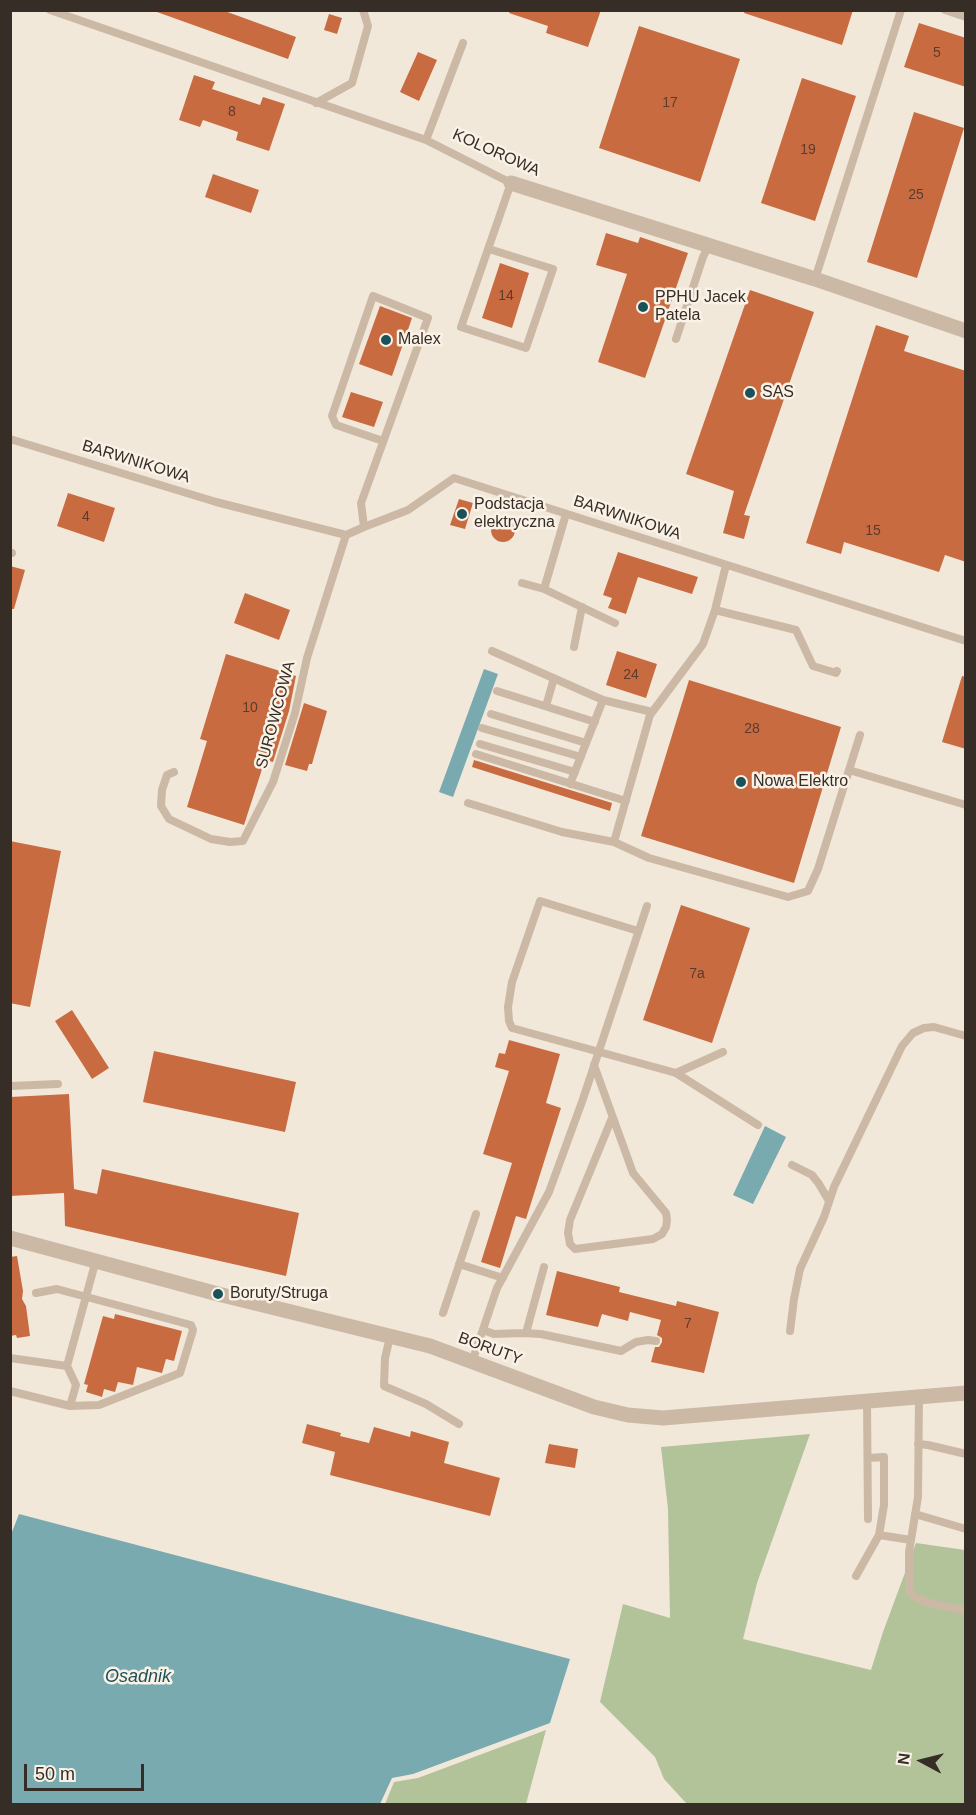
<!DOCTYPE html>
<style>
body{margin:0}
#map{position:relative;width:976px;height:1815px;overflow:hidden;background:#f2e8da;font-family:Helvetica,sans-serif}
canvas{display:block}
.frame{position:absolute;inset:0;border:12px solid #362d27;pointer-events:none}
.north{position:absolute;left:892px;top:1731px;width:60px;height:60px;-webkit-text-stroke:4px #faf2e6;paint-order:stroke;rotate:277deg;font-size:16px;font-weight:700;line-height:24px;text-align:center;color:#362d27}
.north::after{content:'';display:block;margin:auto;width:21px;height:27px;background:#362d27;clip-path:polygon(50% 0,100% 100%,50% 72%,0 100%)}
.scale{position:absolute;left:24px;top:1764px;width:120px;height:27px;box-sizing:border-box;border:3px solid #362d27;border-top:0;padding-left:8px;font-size:18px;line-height:21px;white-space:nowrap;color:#362d27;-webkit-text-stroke:4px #faf2e6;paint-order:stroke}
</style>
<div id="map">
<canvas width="976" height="1815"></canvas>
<div class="frame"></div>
<div class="north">N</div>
<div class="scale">50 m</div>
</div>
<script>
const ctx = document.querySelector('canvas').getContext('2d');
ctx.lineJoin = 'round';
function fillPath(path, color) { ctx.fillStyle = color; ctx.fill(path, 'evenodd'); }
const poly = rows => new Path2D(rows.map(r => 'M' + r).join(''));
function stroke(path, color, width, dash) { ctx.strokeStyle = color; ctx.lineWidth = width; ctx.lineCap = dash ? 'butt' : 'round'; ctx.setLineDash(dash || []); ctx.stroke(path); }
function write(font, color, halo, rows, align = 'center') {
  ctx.font = font + ' Helvetica,sans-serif'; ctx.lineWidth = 5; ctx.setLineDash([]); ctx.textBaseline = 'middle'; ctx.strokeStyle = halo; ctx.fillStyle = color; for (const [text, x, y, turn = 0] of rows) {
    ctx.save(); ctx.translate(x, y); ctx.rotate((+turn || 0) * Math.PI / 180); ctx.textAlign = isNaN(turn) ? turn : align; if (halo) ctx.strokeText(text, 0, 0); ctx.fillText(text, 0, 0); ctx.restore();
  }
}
fillPath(poly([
 [810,1434,757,1583,743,1639,871,1670,883,1632,916,1543,965,1550,965,1804,687,1804,664,1779,655,1757,600,1702,623,1604,670,1618,668,1509,661,1447],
 [546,1730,526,1804,385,1804,394,1782,418,1778]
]), '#b2c299');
fillPath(poly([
 [484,669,498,674,453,797,439,792],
 [765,1126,786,1137,753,1204,733,1195],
 [19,1514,570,1659,550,1723,413,1774,392,1778,380,1804,11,1804,10,1537]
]), '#78aab0');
fillPath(poly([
 [158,10,222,10,296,37,288,59,157,12],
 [510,10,601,10,588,47,546,33,548,26,509,13],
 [745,10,853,10,842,45,744,13],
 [329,14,342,18,337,34,324,30],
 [919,23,966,38,966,87,904,67],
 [639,26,740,59,700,182,599,148],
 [418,52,437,60,419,101,400,92],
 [194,75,215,82,212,89,260,105,263,97,285,104,269,151,236,140,238,132,203,120,200,127,179,120],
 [802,78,856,96,815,221,761,203],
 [914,112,964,128,917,278,867,262],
 [213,174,259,190,251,213,205,197],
 [606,233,638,243,640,237,688,253,645,378,598,362,627,274,596,265],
 [500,263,529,273,512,328,482,318],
 [750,290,814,312,744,515,750,516,744,539,723,533,734,491,686,474],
 [380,306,412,318,392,376,359,364],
 [876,325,909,336,904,351,966,371,966,562,945,555,939,572,844,542,841,554,806,543],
 [351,392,383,402,374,427,342,417],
 [68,493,115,508,104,542,57,526],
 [459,499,473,503,465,529,450,525],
 '491 530a12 12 0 1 1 24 0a12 12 0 1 1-24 0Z',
 [618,552,698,577,692,594,638,577,626,614,608,608,612,598,603,595],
 [10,566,25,570,14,609,10,609],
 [245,593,290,610,279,640,234,623],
 [617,651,657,664,646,698,606,685],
 [226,654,296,676,289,711,273,762,265,760,244,825,187,807,207,741,200,739],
 [962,676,966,677,966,749,942,742],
 [689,680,841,727,794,883,641,836],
 [304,703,327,711,312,764,309,764,307,771,285,765],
 [474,760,612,803,610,811,472,767],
 [10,841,61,851,30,1007,10,1003],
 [681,905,750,928,712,1043,643,1020],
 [72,1010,109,1068,92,1079,55,1021],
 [509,1040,560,1054,546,1103,561,1108,526,1219,516,1216,500,1268,481,1262,512,1163,483,1154,509,1071,495,1067,499,1053,505,1054],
 [154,1051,296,1082,285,1132,143,1102],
 [69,1094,74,1189,97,1194,102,1169,299,1213,286,1276,65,1226,64,1193,10,1196,10,1097],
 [17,1256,23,1291,22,1299,26,1306,30,1336,17,1338,16,1335,10,1336,10,1257],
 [557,1271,620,1287,619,1292,676,1306,677,1301,719,1312,704,1373,651,1362,655,1347,659,1347,662,1342,662,1338,657,1335,661,1320,630,1312,628,1321,602,1314,598,1327,546,1315],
 [115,1314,182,1331,174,1361,166,1359,162,1373,137,1367,133,1385,118,1382,115,1392,104,1389,102,1397,86,1392,88,1385,84,1384,103,1316,114,1319],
 [307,1424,341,1433,340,1436,369,1443,374,1427,410,1437,411,1431,449,1442,444,1463,500,1478,490,1516,330,1475,335,1452,302,1443],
 [549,1444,578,1449,575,1468,545,1463]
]), '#c96b41');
stroke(poly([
 [50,10,426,140,511,183,461,327,526,348,553,269,489,249],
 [945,10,966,17],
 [316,103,352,83,368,26,363,10],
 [426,140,463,43],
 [815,279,901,10],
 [676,339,703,257,709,245],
 [10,439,216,502,346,535,364,527,408,510,454,478,966,641],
 [364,527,361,503,428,318,373,296,332,416,336,425,383,441],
 [10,553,12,553],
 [726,565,715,610,703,644,650,715,614,842,649,858,788,897,808,891,818,869,860,735],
 [522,583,544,589,566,514],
 [544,589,615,623],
 [715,610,796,630,813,666,836,673,837,671],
 [574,647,582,607],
 [492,651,603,700,652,712],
 [497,691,595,722],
 [546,706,554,678],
 [491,714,586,743],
 [482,728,581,757],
 [480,744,575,772],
 [476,754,626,801],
 [849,770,966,805],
 [174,772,167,775,162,790,161,806,169,819,211,839,230,842,243,841,273,782,295,713,307,658,346,535],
 [570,784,603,700],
 [468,803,562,832,614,842],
 [638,931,540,901,512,982,508,1007,509,1021,512,1028,676,1073,758,1125],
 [594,1065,633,1173,666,1213,667,1220,666,1227,662,1234,653,1239,575,1249,570,1244,568,1233,570,1220,612,1118],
 [676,1073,723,1052],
 [10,1086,58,1084],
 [792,1165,812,1175,819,1184,829,1201],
 [459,1264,503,1278],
 [443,1313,476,1214],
 [483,1330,494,1334,524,1333,541,1334,621,1351,636,1342,648,1340,656,1341],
 [790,1331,794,1299,800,1269,824,1217,834,1187,902,1046,913,1033,924,1028,934,1027,966,1036],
 [526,1333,544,1267],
 [390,1337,385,1358,384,1386,426,1404,459,1424],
 [10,1358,67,1366,96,1260],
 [472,1362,497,1288,549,1192,583,1099,647,906],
 [67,1366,76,1385,70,1406],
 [10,1391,70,1406,99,1405,180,1373,193,1330,191,1325,57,1289,36,1293],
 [919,1397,918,1497,909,1552,909,1591,915,1597,926,1602,966,1611],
 [867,1401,868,1519],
 [918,1444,928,1445,966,1454],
 [915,1514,966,1529],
 [879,1535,911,1540],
 [856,1576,879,1535,884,1505,884,1457,868,1458]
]), '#cbb9a5', 8);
stroke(poly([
 [511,183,815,279,966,331]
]), '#cbb9a5', 15);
stroke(poly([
 [10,1238,218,1294,430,1346,594,1407,628,1415,663,1418,966,1393]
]), '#cbb9a5', 15);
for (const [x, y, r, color] of [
 [643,307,6,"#1b5159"],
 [386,340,6,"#1b5159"],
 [750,393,6,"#1b5159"],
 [462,514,6,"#1b5159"],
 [741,782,6,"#1b5159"],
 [218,1294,6,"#1b5159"]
]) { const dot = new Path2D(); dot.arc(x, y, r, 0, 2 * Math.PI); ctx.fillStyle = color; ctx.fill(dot); stroke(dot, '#faf2e6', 2); }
write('14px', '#5b3c2e', null, [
 ["5",937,53],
 ["17",670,103],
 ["8",232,112],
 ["19",808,150],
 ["25",916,195],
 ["14",506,296],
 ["4",86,517],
 ["15",873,531],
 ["24",631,675],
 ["10",250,708],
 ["28",752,729],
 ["7a",697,974],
 ["7",688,1324]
]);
write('16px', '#362d27', '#faf2e6', [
 ["KOLOROWA",496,153,24],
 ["BARWNIKOWA",136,462,17],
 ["BARWNIKOWA",627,518,18],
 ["SUROWCOWA",276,715,-75],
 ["BORUTY",490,1349,20]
]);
write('16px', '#362d27', '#faf2e6', [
 ["PPHU Jacek",655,298],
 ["Patela",655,316],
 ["Malex",398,340],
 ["SAS",762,393],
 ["Podstacja",474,505],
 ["elektryczna",474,523],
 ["Nowa Elektro",753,782],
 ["Boruty/Struga",230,1294]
], 'left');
write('italic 18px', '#1b5159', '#faf2e6', [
 ["Osadnik",138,1677]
]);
</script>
